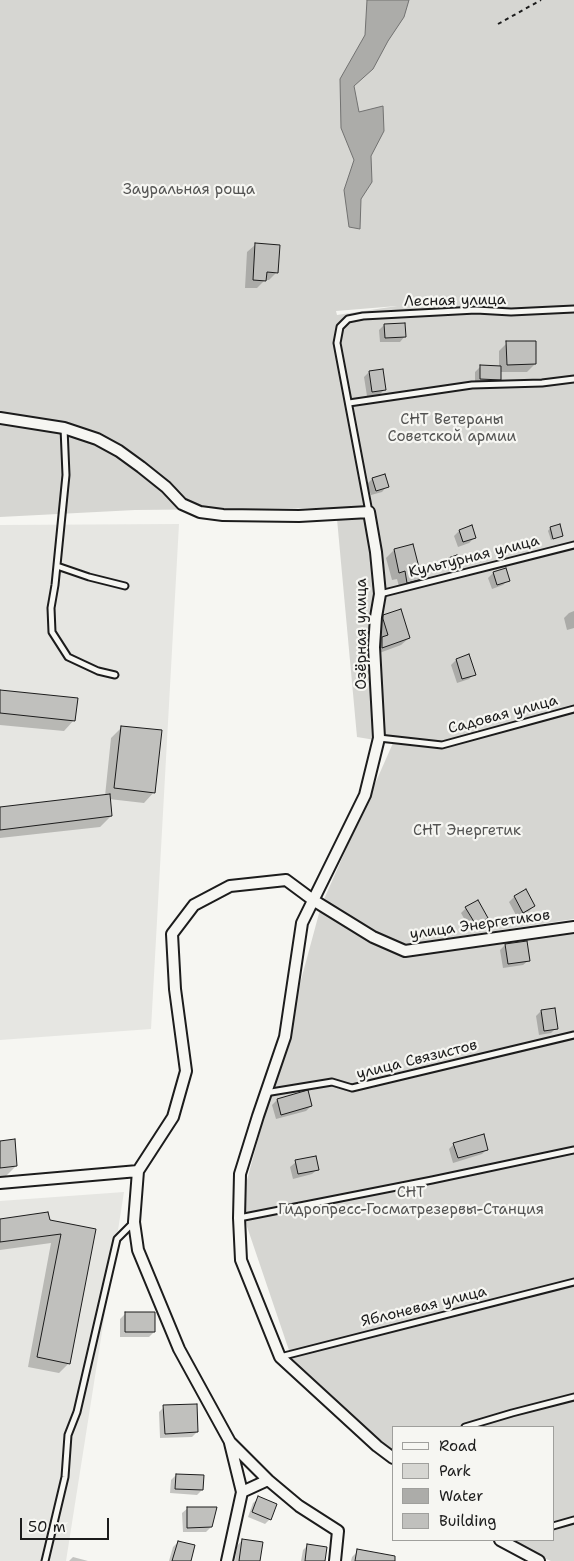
<!DOCTYPE html>
<meta charset="utf-8">
<style>
body{margin:0}
#map{position:relative;width:574px;height:1561px;overflow:hidden;background:#f6f6f2;font-family:"Shantell Sans",sans-serif}
canvas{display:block}
.legend{position:absolute;left:392px;top:1426px;width:162px;height:115px;box-sizing:border-box;background:#f6f6f2;border:1px solid #9f9f9c;margin:0;padding:6px 9px;list-style:none;font-size:15px;color:#1c1c1c}
.legend li{display:flex;align-items:center;gap:10px;height:25px}
.legend b{width:25px;border:1px solid #9f9f9c}
.scale{position:absolute;left:20px;top:1518px;width:89px;height:22px;box-sizing:border-box;border:2px solid #1c1c1c;border-top:0;padding-left:6px;font-size:15px;line-height:18px;white-space:nowrap;color:#1c1c1c;-webkit-text-stroke:4px #f6f6f2;paint-order:stroke}
</style>
<div id="map">
<canvas width="574" height="1561"></canvas>
<ul class="legend">
<li><b style="height:6px;background:#f6f6f2"></b>Road</li>
<li><b style="height:14px;background:#d6d6d2"></b>Park</li>
<li><b style="height:14px;background:#acaca9"></b>Water</li>
<li><b style="height:14px;background:#c0c0bd"></b>Building</li>
</ul>
<div class="scale">50 m</div>
</div>
<script>
const ctx = document.querySelector('canvas').getContext('2d');
ctx.lineJoin = 'round';
function fillPath(path, color) { ctx.fillStyle = color; ctx.fill(path, 'evenodd'); }
const poly = rows => new Path2D(rows.map(r => 'M' + r).join(''));
function stroke(path, color, width, dash) { ctx.strokeStyle = color; ctx.lineWidth = width; ctx.lineCap = dash ? 'butt' : 'round'; ctx.setLineDash(dash || []); ctx.stroke(path); }
function write(font, color, halo, rows, align = 'center') {
  ctx.font = font + ' "Shantell Sans",sans-serif'; ctx.lineWidth = 4.5; ctx.setLineDash([]); ctx.textBaseline = 'middle'; ctx.strokeStyle = halo; ctx.fillStyle = color; for (const [text, x, y, turn = 0] of rows) {
    ctx.save(); ctx.translate(x, y); ctx.rotate((+turn || 0) * Math.PI / 180); ctx.textAlign = isNaN(turn) ? turn : align; if (halo) ctx.strokeText(text, 0, 0); ctx.fillText(text, 0, 0); ctx.restore();
  }
}
fillPath(poly([
 [179,524,151,1029,0,1040,0,525],
 [124,1192,66,1561,0,1561,0,1201]
]), '#e6e6e2');
fillPath(poly([
 [0,0,574,0,574,919,397,946,405,951,574,922,574,1561,551,1561,500,1540,553,1540,553,1427,393,1427,393,1451,296,1371,240,1206,321,906,393,743,357,737,336,508,135,510,0,517],
 [397,306,337,315,336,311]
]), '#d6d6d2');
const water = poly([
 [367,0,409,0,404,17,388,41,373,69,354,86,359,112,383,106,384,131,371,156,372,182,361,199,360,229,349,227,344,190,354,160,341,128,340,79,365,35,367,0]
]);
fillPath(water, '#acaca9');
stroke(water, '#727271', 1);
fillPath(poly([
 [255,245,277,272,269,280,265,280,257,288,245,288,247,252],
 [384,325,405,336,400,342,380,342,379,330],
 [507,343,535,364,527,372,500,372,500,379,495,384,475,384,475,372,480,367,499,367,499,351],
 [382,370,384,390,379,395,367,396,364,377,369,372],
 [372,479,387,486,382,492,371,495,367,484],
 [559,526,562,536,551,540,548,531,550,528],
 [459,531,474,538,469,543,458,547,454,536],
 [394,550,420,579,412,586,400,590,397,579,392,580,386,558],
 [448,559,460,566,457,568,449,571,446,561],
 [493,573,508,580,503,585,492,589,488,578],
 [574,611,574,628,567,630,564,618,569,613],
 [384,616,409,638,401,645,374,655,374,646,380,640,375,628,376,625],
 [456,660,474,674,469,679,457,683,451,665],
 [0,692,74,720,64,731,0,725],
 [121,728,154,792,144,803,109,799,111,816,100,827,0,838,0,808,105,796,111,738],
 [526,891,534,906,529,911,517,917,509,902,514,897],
 [466,908,487,918,482,923,470,929,461,913],
 [505,945,529,960,523,965,503,968,500,950],
 [541,1011,556,1028,551,1033,539,1035,536,1016],
 [277,1100,311,1106,306,1111,276,1119,272,1105],
 [0,1142,16,1166,6,1176,0,1177],
 [454,1144,487,1149,482,1154,453,1163,449,1149],
 [296,1162,318,1169,312,1174,293,1179,290,1167],
 [0,1220,48,1221,95,1230,69,1363,59,1373,28,1367,51,1243,0,1250],
 [125,1314,154,1332,149,1337,120,1337,120,1319],
 [164,1407,197,1432,192,1437,160,1438,159,1412],
 [176,1475,202,1490,197,1495,170,1493,171,1480],
 [259,1498,270,1519,265,1524,248,1517,253,1503],
 [188,1508,211,1527,206,1532,183,1532,182,1513],
 [242,1540,259,1561,235,1561,237,1546],
 [178,1542,190,1561,169,1561,173,1547],
 [308,1545,323,1561,301,1561,303,1550],
 [358,1551,385,1561,351,1561,352,1557],
 [73,1557,88,1561,69,1561]
]), '#0003');
const building = poly([
 [255,243,280,245,278,273,267,272,266,281,253,280,255,243],
 [405,323,406,337,385,338,384,324,405,323],
 [506,341,536,341,536,364,507,365,506,341],
 [480,365,501,366,501,380,480,379,480,365],
 [383,369,386,390,372,392,369,371,383,369],
 [385,474,389,487,376,491,372,478,385,474],
 [560,524,563,536,553,539,550,527,560,524],
 [472,525,476,538,463,542,459,530,472,525],
 [413,544,422,579,407,583,405,571,399,573,394,549,413,544],
 [457,555,461,566,451,569,448,558,457,555],
 [506,568,510,581,497,585,493,572,506,568],
 [401,609,410,638,382,648,382,637,388,635,383,619,383,615,401,609],
 [469,654,476,675,462,679,456,659,469,654],
 [0,690,78,698,75,721,0,713,0,690],
 [121,726,162,730,155,793,114,788,121,726],
 [110,794,112,816,0,830,0,807,110,794],
 [526,889,535,906,523,913,514,896,526,889],
 [478,900,488,918,476,925,465,907,478,900],
 [527,941,530,961,508,964,505,944,527,941],
 [555,1008,558,1029,544,1031,541,1010,555,1008],
 [308,1090,312,1106,281,1115,277,1099,308,1090],
 [484,1134,488,1150,458,1158,453,1143,484,1134],
 [15,1139,17,1166,0,1168,0,1141,15,1139],
 [316,1156,319,1170,298,1174,295,1160,316,1156],
 [48,1212,50,1220,96,1229,70,1364,37,1357,61,1234,0,1242,0,1219,48,1212],
 [125,1312,155,1312,155,1332,125,1332,125,1312],
 [197,1404,198,1432,165,1434,163,1405,197,1404],
 [176,1474,204,1475,203,1490,175,1489,176,1474],
 [258,1496,277,1504,271,1520,252,1512,258,1496],
 [187,1507,217,1507,212,1527,187,1528,187,1507],
 [242,1539,263,1542,260,1561,239,1561,242,1539],
 [178,1541,195,1545,191,1561,172,1561,178,1541],
 [307,1544,327,1547,325,1561,305,1561,307,1544],
 [357,1549,395,1556,395,1561,355,1561,357,1549]
]);
fillPath(building, '#c0c0bd');
stroke(building, '#1c1c1c', 1);
const lane = poly([
 [349,403,472,385,542,383,574,379],
 [64,428,66,475,55,585,51,608,52,632,68,657,98,671,115,675],
 [369,512,337,343,340,327,348,319,363,316,476,310,511,312,574,309],
 [57,566,89,577,125,586],
 [380,594,574,545],
 [379,738,442,745,574,709],
 [265,1093,332,1082,352,1088,574,1035],
 [239,1218,432,1180,574,1150],
 [280,1357,574,1282],
 [465,1427,512,1413,574,1397],
 [553,1526,574,1520],
 [45,1561,65,1477,68,1435,77,1412,117,1239,134,1222]
]);
const street = poly([
 [0,418,64,428,97,439,119,451,141,467,166,487,182,504,200,512,223,515,299,516,369,512,376,552,380,594,376,617,374,647,379,738,365,795,302,923,285,1037,258,1116,240,1174,239,1218,241,1260,280,1357,377,1446,393,1458],
 [0,1183,138,1171],
 [268,1480,230,1442,179,1349,138,1250,134,1222,138,1171,173,1117,186,1071,175,989,172,934,194,905,230,886,286,880,313,900,373,937,405,951,574,927],
 [242,1492,268,1480,299,1506,338,1531,335,1561],
 [500,1540,539,1561],
 [227,1561,242,1492,230,1443]
]);
stroke(lane, '#1c1c1c', 9);
stroke(street, '#1c1c1c', 14);
stroke(poly([
 [498,24,541,0]
]), '#1c1c1c', 2, [4, 4]);
stroke(lane, '#f6f6f2', 5);
stroke(street, '#f6f6f2', 10);
write('15px', '#545453', '#f6f6f2', [
 ["Зауральная роща",189,190],
 ["СНТ Ветераны",452,420],
 ["Советской армии",452,437],
 ["СНТ Энергетик",467,831],
 ["СНТ",411,1193],
 ["Гидропресс-Госматрезервы-Станция",411,1210]
]);
write('15px', '#1c1c1c', '#f6f6f2', [
 ["Лесная улица",455,301,-1],
 ["Культурная улица",474,557,-14],
 ["Озёрная улица",362,634,-90],
 ["Садовая улица",503,715,-15],
 ["улица Энергетиков",480,925,-8],
 ["улица Связистов",417,1060,-14],
 ["Яблоневая улица",424,1307,-14]
]);
</script>
